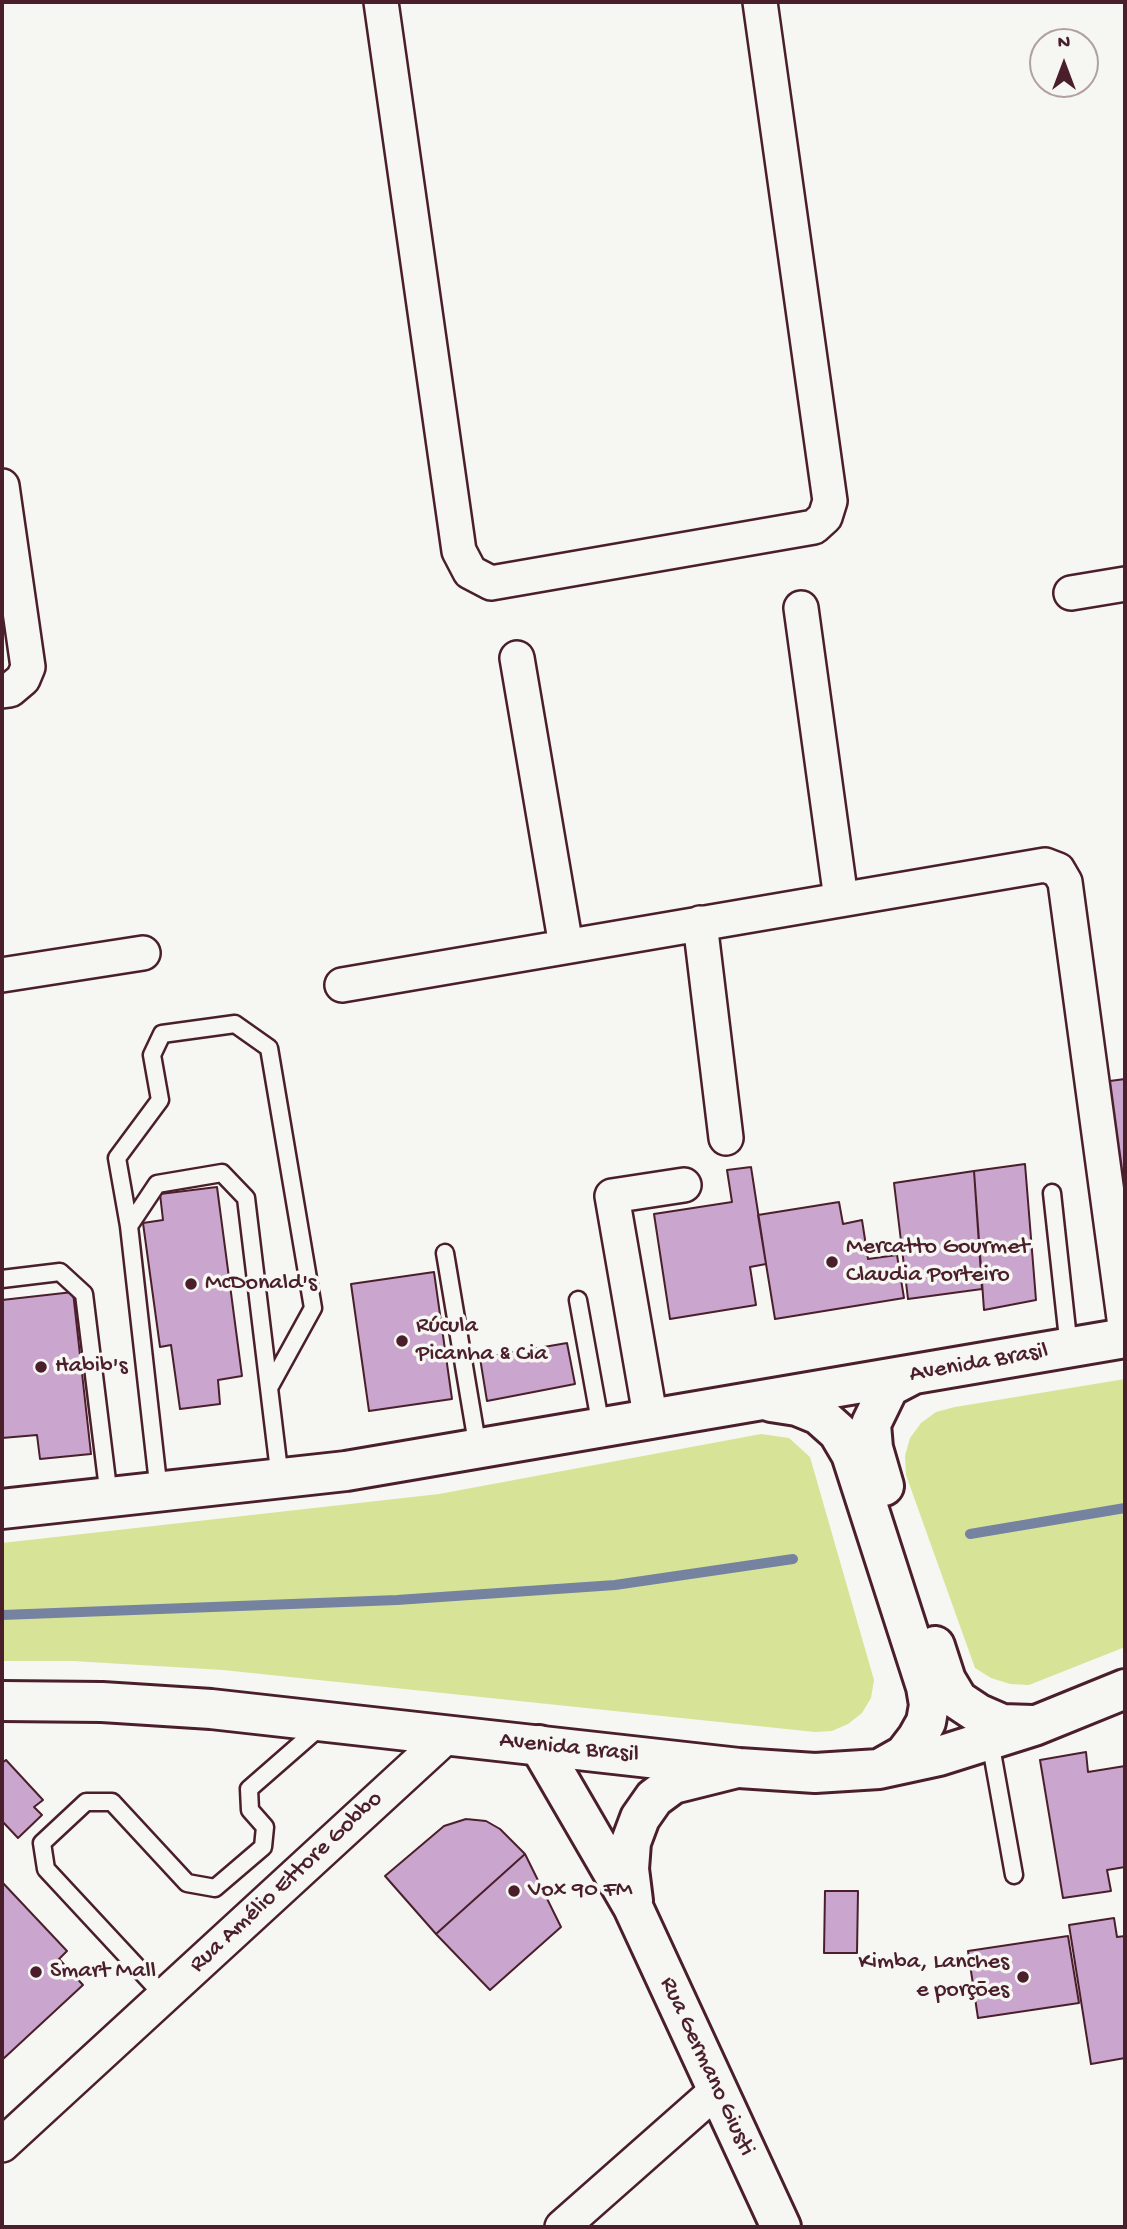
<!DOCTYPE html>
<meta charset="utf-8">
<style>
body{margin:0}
#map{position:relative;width:1127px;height:2229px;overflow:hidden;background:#f6f6f2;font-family:"Gochi Hand",sans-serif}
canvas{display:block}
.frame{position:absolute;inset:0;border:4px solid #4a1f2b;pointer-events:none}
.north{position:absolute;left:1029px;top:28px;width:70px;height:70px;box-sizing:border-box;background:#f6f6f2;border:2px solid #b1a0a2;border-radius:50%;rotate:0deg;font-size:19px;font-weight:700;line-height:28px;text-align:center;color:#4a1f2b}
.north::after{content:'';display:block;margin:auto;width:24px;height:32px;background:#4a1f2b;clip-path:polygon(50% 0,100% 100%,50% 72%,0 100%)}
</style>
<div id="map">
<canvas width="1127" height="2229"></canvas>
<div class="frame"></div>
<div class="north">N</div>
</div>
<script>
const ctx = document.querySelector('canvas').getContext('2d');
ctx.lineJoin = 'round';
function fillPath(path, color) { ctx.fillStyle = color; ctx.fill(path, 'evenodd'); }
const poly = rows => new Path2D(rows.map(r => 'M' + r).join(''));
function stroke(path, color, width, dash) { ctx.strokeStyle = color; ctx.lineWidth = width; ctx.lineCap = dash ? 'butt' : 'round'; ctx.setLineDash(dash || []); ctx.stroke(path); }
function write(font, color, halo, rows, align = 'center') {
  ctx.font = font + ' "Gochi Hand",sans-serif'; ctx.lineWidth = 7; ctx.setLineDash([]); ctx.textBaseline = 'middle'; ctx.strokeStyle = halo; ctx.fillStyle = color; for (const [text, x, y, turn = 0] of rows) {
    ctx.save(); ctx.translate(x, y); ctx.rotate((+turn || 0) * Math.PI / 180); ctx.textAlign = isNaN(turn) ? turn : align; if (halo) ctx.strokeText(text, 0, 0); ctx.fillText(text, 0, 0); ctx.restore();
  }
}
fillPath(poly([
 [1125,1379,1125,1647,1029,1685,1010,1684,991,1678,975,1668,906,1475,905,1456,910,1438,921,1423,936,1412,955,1407],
 [761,1434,789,1438,810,1457,874,1680,871,1698,862,1713,848,1724,832,1731,815,1732,223,1670,73,1661,2,1661,2,1543,439,1494]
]), '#d7e497');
stroke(poly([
 [970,1534,1125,1508],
 [2,1615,397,1600,615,1585,793,1559]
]), '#7583a1', 10);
const building = poly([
 [1125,1079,1125,1243,1102,1082,1125,1079],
 [1025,1164,1036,1300,984,1310,974,1171,1025,1164],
 [751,1167,766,1264,750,1267,756,1305,670,1319,654,1214,732,1202,727,1170,751,1167],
 [974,1171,982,1289,908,1299,894,1183,974,1171],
 [217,1187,242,1376,218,1380,220,1404,180,1409,171,1345,160,1347,143,1223,163,1220,160,1194,217,1187],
 [839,1202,843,1224,862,1220,868,1259,897,1255,904,1298,775,1319,758,1215,839,1202],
 [434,1272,452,1399,369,1411,351,1284,434,1272],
 [73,1292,91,1454,40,1459,37,1435,2,1438,2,1300,73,1292],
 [567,1343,575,1384,487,1401,480,1358,567,1343],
 [1086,1752,1088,1772,1125,1766,1125,1867,1107,1870,1111,1891,1063,1898,1040,1760,1086,1752],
 [6,1760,43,1800,34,1807,42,1815,18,1838,2,1821,2,1763,6,1760],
 [466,1819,486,1821,500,1829,525,1854,436,1934,385,1876,444,1826,466,1819],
 [525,1854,561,1927,490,1990,436,1934,525,1854],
 [2,1882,67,1951,59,1959,83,1985,2,2060,2,1882],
 [825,1891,858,1891,857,1953,824,1953,825,1891],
 [1114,1918,1117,1937,1125,1936,1125,2058,1091,2064,1069,1925,1114,1918],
 [1068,1936,1079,2003,978,2018,968,1951,1068,1936]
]);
fillPath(building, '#caa6ce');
stroke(building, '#4a1f2b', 2);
const lane = poly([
 [1052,1193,1069,1348],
 [129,1226,117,1158,160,1100,152,1055,162,1034,235,1024,269,1048,313,1308,269,1388],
 [445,1253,478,1449],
 [2,1279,60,1272,84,1294,109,1497],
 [578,1300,601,1427],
 [159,1492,129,1226,157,1184,222,1173,246,1198,280,1479],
 [990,1741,1014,1875],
 [164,1996,46,1869,42,1843,86,1802,112,1802,187,1883,215,1888,263,1847,265,1827,250,1810,249,1789,320,1727]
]);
const street = poly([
 [381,2,459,551,470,572,491,583,814,527,825,517,830,501,760,2],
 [2,486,28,667,23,679,10,690,2,691],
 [1071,593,1125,584],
 [801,608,841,899],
 [517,658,566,946],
 [700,923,726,1138],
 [2,975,143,953],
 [342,985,1045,865,1058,870,1065,882,1125,1326],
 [651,1421,612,1196,684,1185],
 [2,2145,448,1735],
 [562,2227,716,2091]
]);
const secondary = poly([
 [539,1745,633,1907,781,2227],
 [633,1901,629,1869,631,1842,640,1818,654,1798,673,1784,733,1769]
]);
const primary = poly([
 [771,1402,797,1406,819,1415,838,1432,851,1454,926,1687,929,1705,926,1722,917,1738,904,1755,881,1768],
 [884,1486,873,1448,871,1424,889,1387,912,1375],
 [2,1509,346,1471,1125,1338],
 [935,1646,946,1680,958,1700,979,1714,1002,1724,1033,1725],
 [2,1701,102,1702,211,1709,739,1768,815,1773,879,1769,939,1756,1034,1726,1125,1689]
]);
stroke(lane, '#4a1f2b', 21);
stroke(street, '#4a1f2b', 38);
stroke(secondary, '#4a1f2b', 44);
stroke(primary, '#4a1f2b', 44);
stroke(lane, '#f6f6f2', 16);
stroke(street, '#f6f6f2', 33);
stroke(secondary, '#f6f6f2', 38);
stroke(primary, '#f6f6f2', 38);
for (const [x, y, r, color] of [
 [832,1262,7,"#4a1f2b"],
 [191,1284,7,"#4a1f2b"],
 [402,1341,7,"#4a1f2b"],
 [41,1367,7,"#4a1f2b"],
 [514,1891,7,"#4a1f2b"],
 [36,1972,7,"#4a1f2b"],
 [1023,1977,7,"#4a1f2b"]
]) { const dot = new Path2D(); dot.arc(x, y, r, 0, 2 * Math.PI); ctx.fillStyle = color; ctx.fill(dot); stroke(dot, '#f6f6f2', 2.5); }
write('24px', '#4a1f2b', '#f6f6f2', [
 ["Mercatto Gourmet",846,1248],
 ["Claudia Porteiro",846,1276],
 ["McDonald's",205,1284],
 ["Rúcula",416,1327],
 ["Picanha & Cia",416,1355],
 ["Habib's",55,1367],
 ["Vox 90 FM",528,1891],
 ["Kimba, Lanches",1009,1963,"right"],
 ["e porções",1009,1991,"right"],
 ["Smart Mall",50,1972]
], 'left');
write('24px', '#4a1f2b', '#f6f6f2', [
 ["Avenida Brasil",979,1364,-10],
 ["Avenida Brasil",569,1749,6],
 ["Rua Amélio Ettore Gobbo",287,1883,-43],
 ["Rua Germano Giusti",706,2067,65]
]);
</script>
